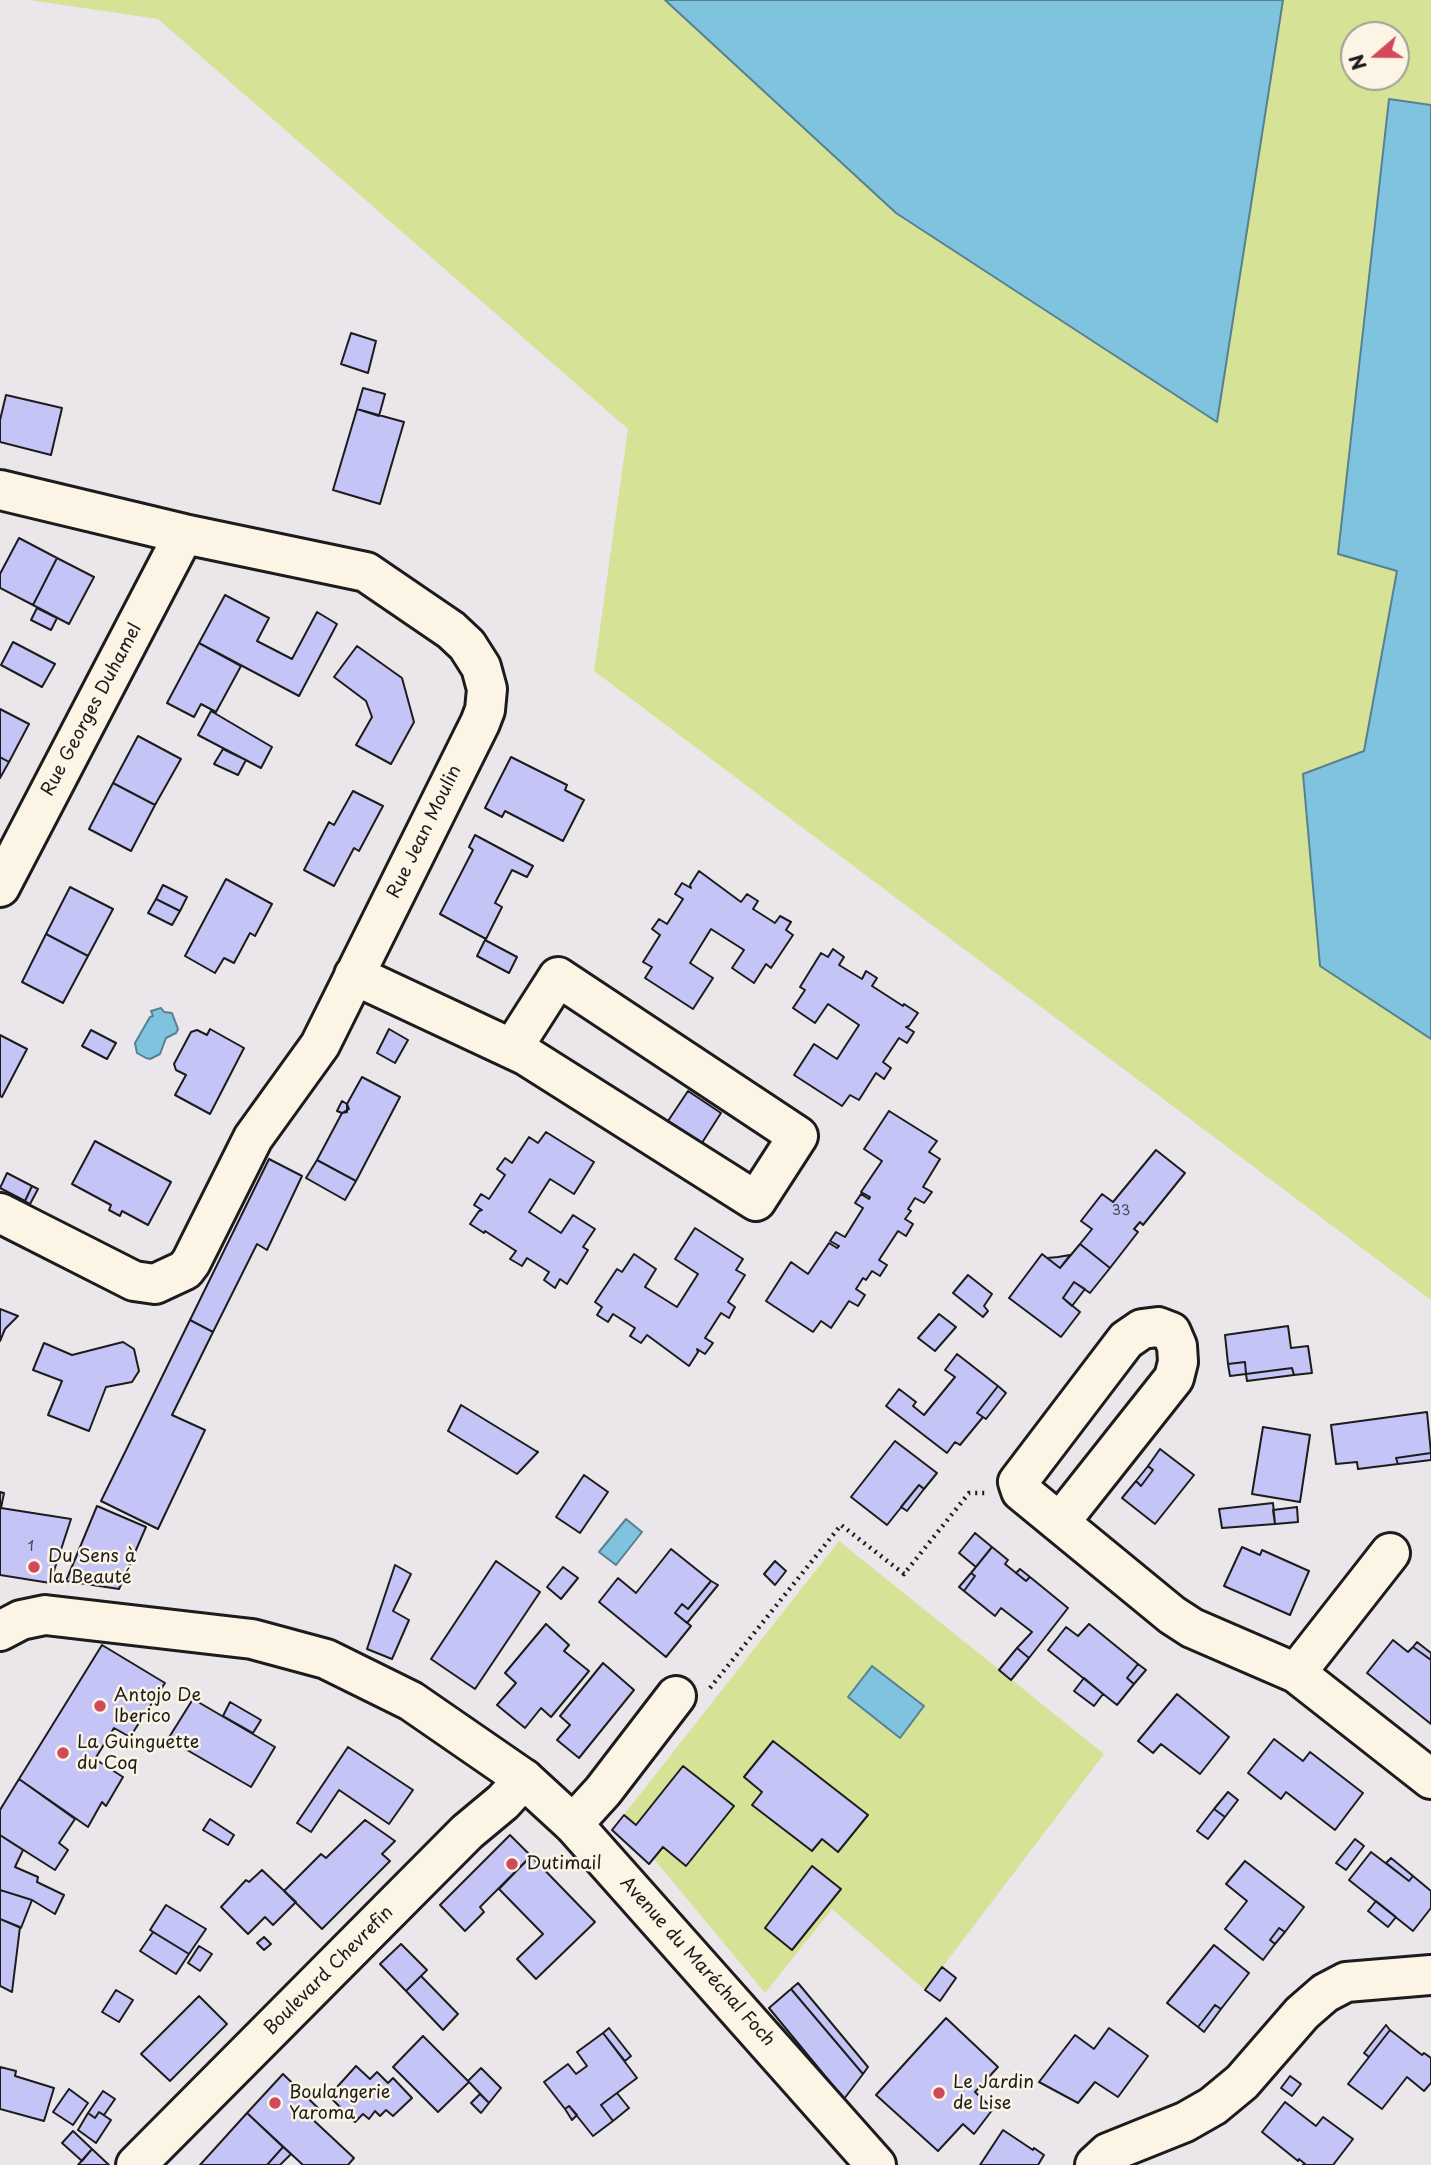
<!DOCTYPE html>
<meta charset="utf-8">
<style>
body{margin:0}
#map{position:relative;width:1431px;height:2165px;overflow:hidden;background:#ebe6ea;font-family:"Playpen Sans",sans-serif}
canvas{display:block}
.north{position:absolute;left:1340px;top:21px;width:70px;height:70px;box-sizing:border-box;background:#fcf5e5;border:2px solid #a29e95;border-radius:50%;rotate:250deg;font-size:19px;font-weight:700;line-height:28px;text-align:center;color:#1c1c1c}
.north::after{content:'';display:block;margin:auto;width:24px;height:32px;background:#d1495b;clip-path:polygon(50% 0,100% 100%,50% 72%,0 100%)}
</style>
<div id="map">
<canvas width="1431" height="2165"></canvas>
<div class="north">N</div>
</div>
<script>
const ctx = document.querySelector('canvas').getContext('2d');
ctx.lineJoin = 'round';
function fillPath(path, color) { ctx.fillStyle = color; ctx.fill(path, 'evenodd'); }
const poly = rows => new Path2D(rows.map(r => 'M' + r).join(''));
function stroke(path, color, width, dash) { ctx.strokeStyle = color; ctx.lineWidth = width; ctx.lineCap = dash ? 'butt' : 'round'; ctx.setLineDash(dash || []); ctx.stroke(path); }
function write(font, color, halo, rows, align = 'center') {
  ctx.font = font + ' "Playpen Sans",sans-serif'; ctx.lineWidth = 5; ctx.setLineDash([]); ctx.textBaseline = 'middle'; ctx.strokeStyle = halo; ctx.fillStyle = color; for (const [text, x, y, turn = 0] of rows) {
    ctx.save(); ctx.translate(x, y); ctx.rotate((+turn || 0) * Math.PI / 180); ctx.textAlign = isNaN(turn) ? turn : align; if (halo) ctx.strokeText(text, 0, 0); ctx.fillText(text, 0, 0); ctx.restore();
  }
}
fillPath(poly([
 [29,0,665,0,896,213,1217,421,1283,0,1431,0,1431,104,1390,99,1338,554,1397,571,1364,751,1320,966,1431,1039,1431,1300,594,671,628,429,158,19],
 [1354,35,1396,35,1396,77,1354,77],
 [839,1541,1104,1754,925,1990,832,1909,765,1993,654,1859,649,1864,612,1830]
]), '#d6e295');
const water = poly([
 [665,0,1283,0,1217,422,896,213,665,0],
 [1389,99,1431,105,1431,1039,1320,966,1303,774,1364,751,1397,571,1338,554,1389,99],
 [161,1008,164,1012,172,1013,178,1029,176,1033,166,1038,160,1054,150,1059,146,1058,137,1053,135,1043,150,1017,153,1016,151,1011,161,1008],
 [626,1519,642,1532,616,1565,599,1552,626,1519],
 [872,1666,924,1706,900,1738,848,1697,872,1666]
]);
fillPath(water, '#7fc3df');
stroke(water, '#578091', 2);
const building = poly([
 [351,333,376,341,368,373,341,364,351,333],
 [363,388,385,394,379,416,357,409,363,388],
 [6,395,62,408,51,455,0,442,0,420,6,395],
 [357,409,404,422,380,504,333,490,357,409],
 [19,538,57,558,33,605,0,588,0,574,19,538],
 [57,558,94,577,69,624,33,605,57,558],
 [225,595,269,618,257,641,292,659,317,612,337,624,299,696,199,643,225,595],
 [37,608,57,618,51,630,31,620,37,608],
 [13,642,55,664,42,687,1,665,13,642],
 [199,643,241,666,216,712,201,704,194,717,167,703,199,643],
 [357,646,402,678,414,722,391,764,356,745,372,717,366,701,334,677,357,646],
 [0,709,29,724,9,762,0,757,0,709],
 [211,711,272,747,261,768,198,735,211,711],
 [138,736,181,759,155,805,113,783,138,736],
 [223,749,246,760,238,775,214,764,223,749],
 [0,757,9,762,0,778,0,757],
 [511,757,567,785,565,790,584,800,563,841,505,811,502,817,485,808,511,757],
 [113,783,155,805,131,851,89,829,113,783],
 [353,791,383,806,359,851,354,848,334,886,304,870,329,822,334,825,353,791],
 [475,835,533,866,527,877,512,870,495,903,502,907,486,939,440,914,473,850,469,847,475,835],
 [699,871,741,902,747,894,758,901,753,909,775,923,780,916,791,922,786,930,793,935,771,968,766,964,754,983,732,968,744,950,711,929,690,963,713,978,693,1009,645,978,652,967,643,962,660,935,652,929,659,919,667,924,683,899,675,894,682,883,691,888,690,885,699,871],
 [226,879,272,904,255,936,250,933,234,963,224,958,215,973,185,956,226,879],
 [163,885,187,897,180,911,156,899,163,885],
 [70,887,113,909,88,956,46,934,70,887],
 [156,899,180,911,172,925,148,913,156,899],
 [46,934,88,956,63,1003,22,982,46,934],
 [485,940,517,957,509,973,477,956,485,940],
 [833,949,844,957,839,965,862,979,866,971,877,978,872,986,903,1006,904,1004,918,1013,909,1026,906,1027,914,1032,907,1043,899,1038,883,1062,891,1068,884,1079,876,1073,859,1100,850,1095,842,1106,794,1075,814,1044,837,1059,859,1025,828,1004,815,1023,793,1008,805,990,800,987,821,953,828,957,833,949],
 [210,1029,244,1048,210,1114,175,1095,186,1075,176,1070,174,1064,191,1032,197,1030,207,1035,210,1029],
 [389,1029,408,1040,395,1063,377,1053,389,1029],
 [91,1030,116,1043,107,1059,82,1046,91,1030],
 [0,1035,27,1049,2,1097,0,1096,0,1035],
 [362,1077,400,1097,356,1181,317,1160,342,1113,347,1112,347,1104,362,1077],
 [688,1091,721,1113,700,1146,666,1124,688,1091],
 [342,1101,347,1104,349,1109,342,1113,337,1111,342,1101],
 [889,1111,937,1141,929,1152,940,1159,923,1187,932,1192,924,1203,915,1198,908,1209,911,1211,905,1219,913,1224,906,1236,898,1231,879,1260,887,1265,880,1276,872,1271,866,1280,863,1278,856,1289,865,1295,858,1306,849,1301,831,1328,821,1321,813,1332,766,1301,791,1262,808,1274,829,1243,837,1248,839,1246,830,1241,836,1232,845,1237,863,1208,855,1203,861,1194,869,1199,870,1197,861,1192,882,1161,864,1149,889,1111],
 [546,1132,594,1162,574,1194,550,1179,529,1212,561,1233,573,1215,595,1229,583,1247,588,1250,567,1284,560,1279,555,1288,544,1280,549,1272,527,1258,522,1266,510,1259,516,1251,485,1231,484,1233,470,1224,479,1211,482,1210,474,1205,481,1194,489,1199,505,1175,497,1169,505,1158,512,1163,529,1137,538,1143,546,1132],
 [95,1141,171,1182,148,1225,122,1211,120,1216,109,1210,111,1205,72,1184,95,1141],
 [1156,1150,1185,1173,1143,1225,1140,1222,1134,1229,1138,1232,1110,1268,1080,1244,1092,1229,1081,1221,1102,1194,1113,1202,1156,1150],
 [269,1159,302,1176,267,1250,257,1244,213,1332,190,1320,269,1159],
 [317,1160,356,1181,345,1200,306,1178,317,1160],
 [7,1173,32,1186,25,1201,0,1188,7,1173],
 [32,1186,38,1189,30,1204,25,1201,32,1186],
 [695,1228,743,1259,736,1270,745,1275,728,1302,735,1307,729,1318,721,1313,705,1338,713,1343,705,1354,697,1349,698,1352,689,1366,647,1335,641,1343,630,1336,635,1328,613,1314,608,1322,597,1315,602,1307,595,1302,617,1269,622,1272,634,1254,656,1269,645,1287,677,1307,698,1274,675,1259,695,1228],
 [1080,1244,1110,1268,1090,1293,1074,1282,1063,1298,1080,1312,1061,1337,1009,1298,1042,1254,1060,1268,1080,1244],
 [1070,1255,1060,1268,1047,1258,1058,1257,1070,1255],
 [968,1275,992,1294,984,1306,988,1311,983,1317,953,1293,968,1275],
 [1074,1282,1085,1289,1072,1306,1063,1298,1074,1282],
 [0,1309,18,1316,5,1329,0,1341,0,1309],
 [939,1314,956,1327,935,1351,918,1338,939,1314],
 [190,1320,213,1332,172,1415,205,1430,158,1529,101,1501,190,1320],
 [1288,1326,1291,1348,1308,1346,1312,1373,1294,1375,1292,1368,1246,1374,1245,1362,1228,1364,1225,1335,1288,1326],
 [123,1342,134,1349,139,1371,132,1382,106,1387,89,1431,48,1415,62,1381,33,1370,44,1343,72,1355,123,1342],
 [957,1354,998,1386,977,1413,983,1417,960,1445,955,1442,947,1453,886,1406,899,1389,916,1402,913,1406,924,1415,955,1377,945,1370,957,1354],
 [1245,1362,1246,1374,1230,1376,1228,1364,1245,1362],
 [1292,1368,1294,1375,1247,1381,1246,1374,1292,1368],
 [998,1386,1006,1393,986,1419,977,1413,998,1386],
 [461,1405,536,1451,538,1452,517,1474,448,1431,461,1405],
 [1427,1412,1431,1453,1396,1458,1398,1464,1358,1469,1357,1462,1336,1464,1331,1425,1427,1412],
 [1263,1427,1310,1435,1300,1502,1252,1494,1263,1427],
 [895,1441,937,1473,924,1489,919,1485,887,1525,851,1497,895,1441],
 [1160,1449,1194,1475,1155,1524,1122,1498,1136,1481,1141,1486,1153,1470,1148,1466,1160,1449],
 [1431,1453,1431,1460,1398,1464,1396,1458,1431,1453],
 [1148,1466,1153,1470,1141,1486,1136,1481,1148,1466],
 [584,1475,608,1492,580,1533,556,1517,584,1475],
 [919,1485,924,1489,907,1511,901,1507,919,1485],
 [0,1492,4,1493,1,1508,71,1519,50,1583,0,1575,0,1492],
 [1273,1503,1275,1524,1222,1528,1219,1509,1273,1503],
 [97,1506,146,1527,119,1589,66,1581,97,1506],
 [1297,1507,1298,1522,1275,1524,1273,1510,1297,1507],
 [975,1533,992,1547,976,1567,959,1553,975,1533],
 [992,1547,1008,1560,1005,1564,1026,1581,1030,1577,1068,1608,1029,1658,1017,1648,1032,1632,1001,1608,995,1616,964,1591,975,1576,971,1573,992,1547],
 [1242,1547,1260,1555,1262,1550,1309,1571,1290,1615,1224,1586,1242,1547],
 [671,1549,711,1581,688,1609,682,1604,675,1613,691,1626,666,1657,599,1602,618,1578,636,1593,671,1549],
 [496,1561,540,1592,475,1689,431,1659,496,1561],
 [775,1561,786,1571,775,1585,764,1574,775,1561],
 [395,1565,411,1574,393,1611,409,1620,392,1659,367,1649,395,1565],
 [563,1567,578,1578,561,1599,547,1587,563,1567],
 [1020,1569,1030,1577,1026,1581,1016,1573,1020,1569],
 [971,1573,975,1576,964,1591,959,1587,971,1573],
 [711,1581,718,1585,687,1623,675,1613,682,1604,688,1609,711,1581],
 [546,1624,569,1645,564,1651,589,1671,551,1717,541,1708,525,1728,497,1705,516,1683,505,1673,546,1624],
 [1089,1624,1138,1664,1127,1678,1134,1684,1117,1705,1048,1650,1066,1627,1078,1636,1089,1624],
 [1393,1640,1408,1652,1413,1647,1431,1660,1431,1724,1367,1673,1393,1640],
 [1417,1642,1431,1653,1431,1660,1413,1647,1417,1642],
 [102,1645,165,1683,130,1737,114,1728,95,1759,123,1777,106,1806,102,1802,88,1827,19,1779,102,1645],
 [1017,1648,1029,1658,1011,1680,999,1670,1017,1648],
 [603,1663,634,1690,579,1758,557,1740,570,1725,560,1716,603,1663],
 [1138,1664,1146,1670,1134,1684,1127,1678,1138,1664],
 [1084,1678,1103,1694,1094,1706,1074,1691,1084,1678],
 [1177,1694,1229,1737,1200,1774,1161,1744,1153,1753,1138,1741,1177,1694],
 [193,1699,275,1747,251,1787,168,1739,193,1699],
 [230,1702,261,1720,253,1733,223,1716,230,1702],
 [1274,1739,1303,1761,1310,1752,1363,1793,1335,1830,1286,1792,1281,1799,1248,1773,1274,1739],
 [773,1741,868,1815,838,1852,822,1839,812,1851,752,1805,762,1792,744,1777,773,1741],
 [348,1747,413,1790,389,1824,339,1790,311,1832,297,1823,348,1747],
 [683,1766,734,1806,686,1866,663,1847,649,1864,612,1830,624,1815,636,1825,683,1766],
 [19,1779,75,1819,59,1843,68,1850,55,1870,0,1835,0,1810,19,1779],
 [1228,1792,1238,1800,1225,1817,1214,1809,1228,1792],
 [1214,1809,1225,1817,1208,1839,1197,1831,1214,1809],
 [210,1819,234,1835,228,1845,203,1830,210,1819],
 [365,1820,395,1841,382,1854,390,1861,322,1929,284,1891,321,1854,326,1858,365,1820],
 [0,1835,23,1850,15,1867,38,1877,37,1882,64,1895,55,1914,32,1900,0,1890,0,1835],
 [510,1835,531,1856,480,1907,484,1912,465,1931,440,1905,510,1835],
 [1355,1839,1364,1846,1346,1870,1336,1863,1355,1839],
 [1371,1852,1409,1881,1413,1876,1431,1891,1431,1908,1413,1931,1349,1880,1371,1852],
 [531,1856,595,1922,536,1979,517,1959,543,1934,499,1889,531,1856],
 [1391,1858,1413,1876,1409,1881,1386,1863,1391,1858],
 [1245,1861,1304,1907,1285,1932,1279,1928,1270,1940,1275,1944,1263,1960,1225,1929,1247,1901,1226,1884,1245,1861],
 [812,1866,841,1889,792,1950,765,1928,812,1866],
 [262,1870,296,1902,273,1925,265,1917,248,1934,221,1907,246,1880,249,1882,262,1870],
 [0,1890,32,1900,21,1928,0,1919,0,1890],
 [1376,1901,1396,1917,1388,1927,1368,1911,1376,1901],
 [166,1905,206,1929,189,1954,150,1930,166,1905],
 [0,1919,20,1927,12,1992,0,1986,0,1919],
 [1279,1928,1285,1932,1275,1944,1270,1940,1279,1928],
 [153,1932,189,1954,176,1974,140,1951,153,1932],
 [264,1937,271,1944,264,1950,257,1943,264,1937],
 [401,1944,427,1970,406,1991,380,1964,401,1944],
 [1214,1945,1249,1973,1221,2009,1215,2005,1198,2027,1167,2003,1214,1945],
 [199,1946,212,1954,200,1971,188,1963,199,1946],
 [942,1967,956,1978,940,2001,925,1990,942,1967],
 [421,1976,458,2014,443,2030,406,1991,421,1976],
 [798,1983,868,2067,863,2074,791,1989,798,1983],
 [791,1989,863,2074,844,2099,769,2008,791,1989],
 [116,1990,133,2000,119,2022,102,2012,116,1990],
 [199,1996,227,2024,170,2081,141,2054,199,1996],
 [1215,2005,1221,2009,1204,2032,1198,2027,1215,2005],
 [946,2018,998,2067,975,2092,993,2109,974,2134,963,2124,938,2151,876,2095,946,2018],
 [1386,2025,1390,2030,1369,2057,1364,2053,1386,2025],
 [609,2028,631,2056,625,2061,603,2033,609,2028],
 [1109,2028,1148,2056,1118,2097,1095,2082,1078,2103,1039,2082,1075,2035,1094,2049,1109,2028],
 [1390,2030,1422,2055,1424,2053,1431,2058,1431,2083,1424,2091,1407,2077,1382,2109,1348,2084,1390,2030],
 [603,2033,637,2078,601,2105,613,2121,593,2136,569,2106,565,2109,544,2082,568,2064,576,2074,587,2066,577,2052,603,2033],
 [423,2036,469,2082,438,2112,393,2067,423,2036],
 [356,2066,370,2079,377,2072,388,2083,393,2078,412,2098,393,2116,386,2110,380,2116,375,2111,369,2119,363,2114,355,2122,329,2096,356,2066],
 [0,2067,16,2071,15,2076,54,2088,44,2121,0,2109,0,2067],
 [481,2068,501,2088,489,2103,468,2081,481,2068],
 [283,2074,318,2108,309,2116,354,2158,348,2165,303,2165,247,2113,283,2074],
 [1290,2076,1301,2084,1292,2096,1281,2088,1290,2076],
 [69,2089,88,2103,73,2125,53,2112,69,2089],
 [103,2091,115,2099,104,2115,99,2112,95,2118,88,2113,103,2091],
 [617,2093,629,2108,613,2121,601,2105,617,2093],
 [480,2094,489,2103,481,2113,471,2103,480,2094],
 [1285,2102,1316,2126,1323,2117,1353,2139,1333,2165,1303,2165,1305,2164,1299,2159,1298,2161,1262,2132,1285,2102],
 [569,2106,577,2115,572,2120,565,2109,569,2106],
 [99,2112,111,2120,96,2143,78,2130,88,2113,95,2118,99,2112],
 [247,2113,283,2147,267,2165,200,2165,247,2113],
 [1003,2130,1033,2150,1034,2148,1044,2155,1038,2165,980,2165,1003,2130],
 [73,2131,92,2149,82,2161,62,2143,73,2131],
 [283,2147,291,2154,280,2165,267,2165,283,2147],
 [92,2149,109,2165,78,2165,92,2149]
]);
fillPath(building, '#c4c4f6');
stroke(building, '#1c1c1c', 2);
const minor = poly([
 [0,490,184,534,366,572,451,630,467,645,481,667,487,689,485,710,480,723,320,1045,253,1138,191,1262,185,1270,155,1284,134,1281,0,1213],
 [0,887,184,534],
 [354,975,525,1055,756,1201,798,1136,558,977,512,1049],
 [1060,1522,1174,1378,1178,1362,1177,1346,1171,1332,1158,1327,1142,1329,1126,1340,1018,1482,1021,1491,1172,1615,1192,1628,1296,1673,1431,1779],
 [1296,1673,1390,1553],
 [573,1824,603,1791,676,1696],
 [136,2165,467,1832,503,1802,524,1779],
 [1095,2165,1108,2153,1185,2122,1213,2106,1242,2082,1302,2013,1325,1993,1346,1982,1431,1975]
]);
const major = poly([
 [0,1631,21,1620,45,1615,252,1639,326,1659,411,1701,524,1779,573,1824,876,2165]
]);
stroke(minor, '#1c1c1c', 44);
stroke(major, '#1c1c1c', 44);
stroke(poly([
 [710,1688,841,1525,904,1574,969,1493,985,1493]
]), '#1c1c1c', 4.5, [2, 5]);
stroke(minor, '#fcf5e5', 38);
stroke(major, '#fcf5e5', 38);
for (const [x, y, r, color] of [
 [34,1567,7,"#d1495b"],
 [100,1706,7,"#d1495b"],
 [63,1753,7,"#d1495b"],
 [512,1864,7,"#d1495b"],
 [939,2093,7,"#d1495b"],
 [275,2103,7,"#d1495b"]
]) { const dot = new Path2D(); dot.arc(x, y, r, 0, 2 * Math.PI); ctx.fillStyle = color; ctx.fill(dot); stroke(dot, '#fcf5e5', 2.5); }
write('14px', '#464652', null, [
 ["33",1121,1211],
 ["1",31,1547]
]);
write('18px', '#1c1c1c', '#fcf5e5', [
 ["Rue Georges Duhamel",92,710,-62],
 ["Rue Jean Moulin",425,832,-64],
 ["Avenue du Maréchal Foch",697,1962,48],
 ["Boulevard Chevrefin",329,1971,-45]
]);
write('18px', '#1c1c1c', '#fcf5e5', [
 ["Du Sens à",48,1557],
 ["la Beauté",48,1578],
 ["Antojo De",114,1696],
 ["Iberico",114,1717],
 ["La Guinguette",77,1743],
 ["du Coq",77,1764],
 ["Dutimail",526,1864],
 ["Le Jardin",953,2083],
 ["de Lise",953,2104],
 ["Boulangerie",289,2093],
 ["Yaroma",289,2114]
], 'left');
</script>
